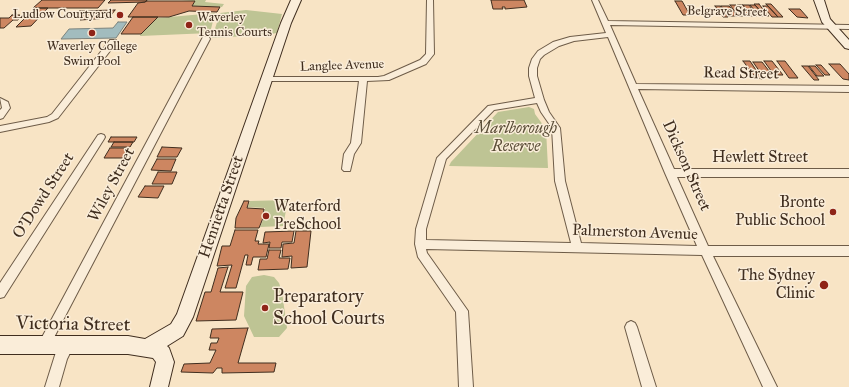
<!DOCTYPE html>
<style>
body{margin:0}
canvas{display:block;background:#f8e4c5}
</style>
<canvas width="849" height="387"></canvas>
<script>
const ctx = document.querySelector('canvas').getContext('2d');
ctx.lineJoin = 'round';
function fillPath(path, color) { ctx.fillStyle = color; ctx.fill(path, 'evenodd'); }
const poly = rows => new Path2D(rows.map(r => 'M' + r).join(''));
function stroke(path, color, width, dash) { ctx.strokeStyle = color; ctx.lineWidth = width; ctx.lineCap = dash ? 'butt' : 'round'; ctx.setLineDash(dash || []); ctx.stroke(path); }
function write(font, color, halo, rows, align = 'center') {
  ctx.font = font + ' "IM FELL Great Primer",serif'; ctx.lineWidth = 3; ctx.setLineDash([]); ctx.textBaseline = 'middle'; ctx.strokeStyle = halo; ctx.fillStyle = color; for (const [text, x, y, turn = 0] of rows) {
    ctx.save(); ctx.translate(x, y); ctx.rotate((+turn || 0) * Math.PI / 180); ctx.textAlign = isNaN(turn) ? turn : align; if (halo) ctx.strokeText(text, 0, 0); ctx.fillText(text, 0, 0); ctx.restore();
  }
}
fillPath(poly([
 [181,0,206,0,205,2,224,4,222,7,192,6,195,1],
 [246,10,282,14,277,33,265,35,212,38,220,13],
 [215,13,210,33,140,36,147,19],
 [529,107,534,109,535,114,546,129,548,168,449,166,451,162,498,112],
 [288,200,283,226,260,227,264,218,265,208,248,207,250,201],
 [264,275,274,277,279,283,282,292,287,328,279,337,254,337,244,316,246,286,252,277]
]), '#bec494');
const water = poly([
 [118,22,127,22,116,38,61,39,69,29,113,28,118,22]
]);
fillPath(water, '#a2bcbe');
stroke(water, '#7b837e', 1);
const building = poly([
 [42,0,105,0,98,8,33,8,42,0],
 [111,0,147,0,145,2,108,3,111,0],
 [491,0,524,0,527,7,505,9,505,7,502,7,503,9,493,9,491,0],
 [147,1,195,1,192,6,220,7,217,12,189,11,169,17,128,17,138,3,145,2,147,1],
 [675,1,682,1,690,15,683,15,675,1],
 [759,4,765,12,769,16,765,16,754,4,759,4],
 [766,4,771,4,783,17,778,17,766,4],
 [730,5,736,5,743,16,738,16,730,5],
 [738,5,743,5,752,16,746,16,738,5],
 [743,5,749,5,752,9,750,9,757,16,752,16,743,5],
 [750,5,755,5,765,16,759,16,750,5],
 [715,6,720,6,728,17,723,17,715,6],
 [721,6,729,6,738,16,728,16,721,6],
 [763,6,768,6,778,17,772,17,763,6],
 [35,8,48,8,31,26,16,27,35,8],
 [789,9,800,9,808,18,797,17,789,9],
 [115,10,109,18,80,20,82,18,73,18,79,11,115,10],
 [12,15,20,15,18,17,21,17,18,20,13,20,4,28,0,28,0,18,9,18,12,15],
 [133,17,158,17,141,34,121,34,133,17],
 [743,61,750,61,762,79,755,77,743,61],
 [764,61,772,61,783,75,774,75,764,61],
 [777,61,785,61,798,78,789,78,777,61],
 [753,62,762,62,773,76,762,75,753,62],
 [829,64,840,64,849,74,849,80,843,79,829,64],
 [816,65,821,65,830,75,825,75,816,65],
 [802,66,808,66,819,80,814,80,802,66],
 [809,66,815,66,824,76,817,76,809,66],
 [111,137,137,137,134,142,108,142,111,137],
 [114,142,133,142,130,147,111,147,114,142],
 [162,147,182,148,177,157,157,157,162,147],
 [110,148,129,148,123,158,104,158,110,148],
 [157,159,176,159,171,171,151,170,157,159],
 [158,172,177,172,172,184,152,184,158,172],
 [145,186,164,186,158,198,138,197,145,186],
 [244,201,249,201,247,208,264,209,263,218,259,228,235,228,236,218,244,201],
 [235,230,258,230,255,241,259,241,258,244,269,244,266,257,253,257,251,265,246,265,248,255,245,255,236,288,225,288,232,265,217,266,222,246,230,246,235,230],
 [294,231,292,242,282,242,281,248,269,248,270,242,263,243,265,232,294,231],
 [296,231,311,231,307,267,291,268,292,256,282,257,283,244,294,243,296,231],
 [269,250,281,250,279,258,290,258,288,269,258,270,260,259,267,259,269,250],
 [228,267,220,292,243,292,236,320,196,321,205,292,211,292,218,268,228,267],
 [248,328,238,363,276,363,274,372,222,373,222,368,217,368,213,373,181,372,184,364,210,363,216,350,209,350,211,343,217,343,219,338,210,338,212,329,248,328]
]);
fillPath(building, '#cd8661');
stroke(building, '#402e1f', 1);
const street = poly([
 [427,0,433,0,434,54,426,64,389,80,367,81,361,143,354,154,350,171,344,171,342,169,344,154,351,143,359,81,266,81,262,79,266,77,378,77,384,76,420,60,426,54,427,0],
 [592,0,598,0,608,21,849,25,849,29,610,25,636,84,849,86,849,92,638,89,674,169,849,169,849,177,677,177,708,246,849,246,849,256,713,256,777,387,763,387,702,255,426,249,427,253,468,311,473,387,459,387,456,312,418,257,415,244,416,229,437,158,488,106,535,98,529,76,529,68,532,59,538,51,553,42,570,37,606,33,592,0],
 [608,37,665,173,697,246,581,243,565,181,560,128,549,112,544,100,537,76,537,68,540,59,544,55,559,46,574,41,608,37],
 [537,103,541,112,552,128,555,181,571,243,426,240,426,229,446,159,494,110,537,103],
 [203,37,209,37,210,39,48,349,44,351,40,349,38,345,40,341,203,37],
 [110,40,116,40,117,42,58,118,49,122,0,132,0,126,47,117,52,114,110,40],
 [0,98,8,102,10,108,3,118,0,119,0,110,2,108,0,98],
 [101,134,104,135,105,137,104,139,4,297,0,298,0,283,98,135,101,134],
 [631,321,635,323,637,327,656,387,642,387,625,327,627,323,631,321],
 [68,339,72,341,74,345,67,359,59,387,45,387,56,352,64,341,68,339]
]);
const secondary = poly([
 [291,0,301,0,291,23,193,317,183,336,167,346,169,348,174,362,168,387,150,387,156,362,153,358,128,354,0,354,0,336,128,336,145,339,171,324,177,314,281,23,291,0],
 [814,0,824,0,830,19,849,40,849,49,845,48,822,22,814,0]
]);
stroke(street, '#6e5c48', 2);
stroke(secondary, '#402e1f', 2);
fillPath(street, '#faedd9');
fillPath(secondary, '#faedd9');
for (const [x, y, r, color] of [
 [120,15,4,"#8f2418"],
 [189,25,4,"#8f2418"],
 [92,33,4,"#8f2418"],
 [833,212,4,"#8f2418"],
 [266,216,4,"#8f2418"],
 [824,285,5,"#8f2418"],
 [265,308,4,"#8f2418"]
]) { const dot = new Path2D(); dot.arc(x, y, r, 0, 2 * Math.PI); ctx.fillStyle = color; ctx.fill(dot); stroke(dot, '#faedd9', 1.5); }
write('13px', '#402e1f', '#faedd9', [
 ["Belgrave Street",727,12,1],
 ["Langlee Avenue",342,66,-2]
]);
write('13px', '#402e1f', '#faedd9', [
 ["Ludlow Courtyard",112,15],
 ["Waverley",197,18,"left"],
 ["Tennis Courts",197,33,"left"],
 ["Waverley College",92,47,"center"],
 ["Swim Pool",92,62,"center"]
], 'right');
write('16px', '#402e1f', '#faedd9', [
 ["Read Street",741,74,1],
 ["Hewlett Street",760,158],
 ["Dickson Street",686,166,66],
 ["Wiley Street",112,185,-62],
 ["O'Dowd Street",44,196,-57],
 ["Henrietta Street",222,207,-71],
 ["Palmerston Avenue",635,233,2]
]);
write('italic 16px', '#594c36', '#faedd9', [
 ["Marlborough",516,129],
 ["Reserve",516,147]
]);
write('16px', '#402e1f', '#faedd9', [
 ["Bronte",825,203],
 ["Public School",825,221],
 ["Waterford",274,207,"left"],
 ["PreSchool",274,225,"left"],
 ["The Sydney",815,276],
 ["Clinic",815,294]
], 'right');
write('19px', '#402e1f', '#faedd9', [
 ["Preparatory",273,297],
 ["School Courts",273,319]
], 'left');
write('19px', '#402e1f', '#faedd9', [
 ["Victoria Street",73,325,1]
]);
</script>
